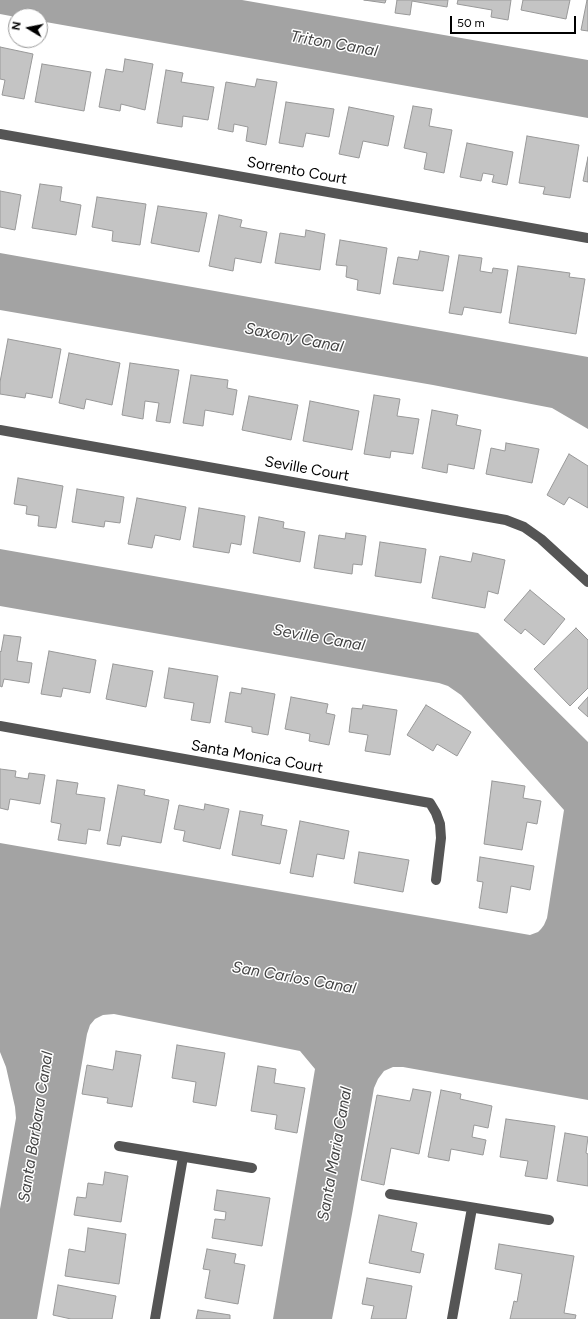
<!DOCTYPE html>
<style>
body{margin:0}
#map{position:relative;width:588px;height:1319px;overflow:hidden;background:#fff;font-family:Figtree,sans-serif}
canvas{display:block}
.north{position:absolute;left:8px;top:8px;width:40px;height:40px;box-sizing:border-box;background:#fff;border:1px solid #999;border-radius:50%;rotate:280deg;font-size:11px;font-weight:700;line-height:16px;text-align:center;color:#000}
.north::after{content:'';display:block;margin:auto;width:14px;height:18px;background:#000;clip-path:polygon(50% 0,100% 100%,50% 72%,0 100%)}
.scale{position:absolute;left:450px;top:16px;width:126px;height:18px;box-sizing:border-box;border:2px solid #000;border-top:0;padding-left:5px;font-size:12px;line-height:14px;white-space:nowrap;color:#000;-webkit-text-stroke:3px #fff;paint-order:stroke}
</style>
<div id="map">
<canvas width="588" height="1319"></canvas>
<div class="north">N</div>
<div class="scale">50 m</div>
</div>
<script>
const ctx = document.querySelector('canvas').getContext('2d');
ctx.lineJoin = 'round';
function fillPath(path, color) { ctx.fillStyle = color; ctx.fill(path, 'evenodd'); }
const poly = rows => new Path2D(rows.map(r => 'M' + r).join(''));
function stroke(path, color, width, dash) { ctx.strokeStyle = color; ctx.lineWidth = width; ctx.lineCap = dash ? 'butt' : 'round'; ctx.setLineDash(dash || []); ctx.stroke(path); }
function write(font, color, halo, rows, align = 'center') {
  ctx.font = font + ' Figtree,sans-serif'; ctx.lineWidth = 3; ctx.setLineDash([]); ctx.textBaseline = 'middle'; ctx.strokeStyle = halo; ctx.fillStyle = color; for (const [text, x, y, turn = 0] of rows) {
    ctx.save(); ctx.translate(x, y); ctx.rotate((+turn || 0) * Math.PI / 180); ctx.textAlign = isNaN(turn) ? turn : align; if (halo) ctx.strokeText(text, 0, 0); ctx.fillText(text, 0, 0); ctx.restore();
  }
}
fillPath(poly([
 [0,0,242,0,588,60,588,118,40,21,40,16,16,17,0,14],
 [0,253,588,357,588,429,552,408,433,385,0,310],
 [0,549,478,633,588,742,588,1100,403,1067,393,1067,384,1071,378,1079,374,1088,352,1214,332,1319,273,1319,315,1069,300,1051,114,1014,103,1015,95,1019,90,1025,87,1034,37,1319,0,1319,0,1209,16,1118,15,1107,6,1067,0,1052,0,843,530,935,538,932,541,929,544,925,547,918,564,810,461,695,448,686,439,683,0,606]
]), '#a3a3a3');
const building = poly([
 [364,0,386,0,385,3,364,0],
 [397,0,448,0,447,7,412,1,410,15,395,13,397,0],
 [458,0,511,0,508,20,491,17,492,10,457,4,458,0],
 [523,0,570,0,566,19,521,10,523,0],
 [587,0,588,0,588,31,581,30,587,0],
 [0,47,33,54,24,99,2,95,5,80,0,79,0,47],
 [125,59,153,64,145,110,121,104,120,111,99,107,106,69,123,72,125,59],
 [42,64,91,72,84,111,35,102,42,64],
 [166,70,183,73,181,82,214,87,208,120,183,116,182,127,157,123,166,70],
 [257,79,277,82,266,145,246,141,248,127,234,124,233,132,218,129,226,82,255,87,257,79],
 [286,102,334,109,329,137,306,133,303,147,279,143,286,102],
 [413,106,432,109,429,126,452,130,444,173,424,169,427,153,404,148,413,106],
 [349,107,394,116,388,146,363,141,359,158,339,154,349,107],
 [527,136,579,145,570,198,543,194,545,187,519,183,527,136],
 [467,143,513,152,507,185,492,182,494,175,483,173,481,181,460,177,467,143],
 [588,157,588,182,583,181,588,157],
 [40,184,62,187,60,201,81,205,76,235,32,228,40,184],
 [0,191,21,195,15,230,0,227,0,191],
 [97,197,146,204,140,245,112,241,113,231,92,227,97,197],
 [158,206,207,213,199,252,151,243,158,206],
 [219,215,242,220,240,227,267,232,261,263,235,258,233,271,209,266,219,215],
 [306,230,325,234,320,270,275,263,280,233,305,237,306,230],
 [340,240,387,248,380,294,357,290,358,280,346,277,347,266,336,265,340,240],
 [420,251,449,256,443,291,393,284,398,257,418,260,420,251],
 [459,255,482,258,480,271,492,273,493,268,508,270,501,313,464,307,462,315,449,313,459,255],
 [518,266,570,273,569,277,585,279,576,334,509,323,518,266],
 [8,339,61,349,52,398,26,393,25,398,0,394,0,382,8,339],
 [69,353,120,363,112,405,86,399,84,409,59,403,69,353],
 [130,363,179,370,170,423,156,421,159,403,145,401,143,419,122,415,130,363],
 [191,375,228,380,227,388,237,390,233,415,205,410,203,426,183,423,191,375],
 [374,395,400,399,397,416,419,419,413,454,391,451,390,458,364,454,374,395],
 [249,396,298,405,291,440,242,430,249,396],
 [310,401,359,411,352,450,303,441,310,401],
 [432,410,458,415,456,425,481,430,474,469,448,464,447,473,422,468,432,410],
 [506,443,539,449,532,483,486,474,491,448,505,451,506,443],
 [569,454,588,466,588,508,569,497,564,505,547,495,569,454],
 [18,478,63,486,56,528,38,526,39,516,26,514,27,506,14,504,18,478],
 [77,489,124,497,120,523,105,521,104,527,72,522,77,489],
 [137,498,186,507,180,540,155,535,152,548,128,544,137,498],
 [199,508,245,516,241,545,231,543,229,553,193,547,199,508],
 [259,517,284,522,283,528,305,532,300,562,253,553,259,517],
 [346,533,366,536,362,565,353,564,352,574,314,568,319,535,345,539,346,533],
 [380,542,426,549,421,583,375,576,380,542],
 [473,553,505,560,498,594,488,591,485,608,432,598,440,556,471,562,473,553],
 [530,590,565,619,544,645,525,629,521,634,504,620,530,590],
 [576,628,588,640,588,688,570,706,534,669,576,628],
 [4,635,21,637,17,661,32,663,29,683,4,679,2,687,0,686,0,651,1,652,4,635],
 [49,651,96,660,90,693,63,688,61,697,41,694,49,651],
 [113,664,153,671,146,707,106,699,113,664],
 [169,668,218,676,210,723,191,720,194,703,164,698,169,668],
 [242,688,275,694,268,735,252,732,252,727,225,722,230,692,241,694,242,688],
 [291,697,328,704,326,713,335,715,329,745,309,741,310,734,285,729,291,697],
 [588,697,588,717,578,708,588,697],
 [363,705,397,710,390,755,365,751,368,735,349,732,352,708,362,709,363,705],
 [426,705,471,732,457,756,437,744,433,751,407,735,426,705],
 [0,769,16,771,15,777,28,779,29,773,45,775,40,804,10,799,8,810,0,808,0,769],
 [57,780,78,783,76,794,105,798,100,831,88,829,86,844,58,840,61,824,51,822,57,780],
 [492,781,525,786,523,798,541,801,537,824,527,822,522,850,484,844,492,781],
 [118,785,145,790,144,795,169,800,161,843,122,836,120,846,107,844,118,785],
 [205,804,229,809,220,849,183,841,185,831,174,829,179,805,204,810,205,804],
 [240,811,263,815,261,825,287,830,280,864,232,855,240,811],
 [300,821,349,831,344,859,317,854,313,877,290,873,300,821],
 [359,852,409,860,403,892,354,883,359,852],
 [480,857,534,866,530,890,511,886,507,913,479,908,483,882,477,881,480,857],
 [177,1045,225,1053,216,1106,193,1102,196,1082,172,1078,177,1045],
 [116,1051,141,1055,132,1107,107,1103,108,1098,82,1094,87,1065,113,1070,116,1051],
 [258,1066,276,1069,274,1083,305,1088,297,1133,275,1129,277,1115,251,1111,258,1066],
 [413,1089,431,1092,419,1154,391,1148,384,1185,361,1180,377,1095,410,1101,413,1089],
 [441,1090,461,1094,460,1099,492,1106,488,1128,474,1125,472,1137,486,1140,483,1155,451,1149,449,1161,428,1157,441,1090],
 [506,1119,555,1126,547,1179,525,1176,528,1161,500,1157,506,1119],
 [565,1133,588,1137,586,1153,588,1154,588,1186,557,1181,565,1133],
 [105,1172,128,1176,121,1222,74,1215,77,1197,86,1198,88,1183,103,1185,105,1172],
 [217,1190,270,1198,262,1246,212,1238,215,1219,225,1220,226,1212,214,1210,217,1190],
 [379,1215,417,1223,411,1251,424,1254,420,1273,369,1263,379,1215],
 [88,1228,126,1234,119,1284,65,1276,69,1249,85,1252,88,1228],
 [499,1244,574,1256,564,1313,576,1315,575,1319,510,1319,514,1301,517,1302,522,1274,495,1269,499,1244],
 [207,1249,236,1254,234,1263,245,1265,238,1304,205,1298,210,1270,203,1269,207,1249],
 [367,1278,412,1286,406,1319,371,1319,374,1306,362,1304,367,1278],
 [58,1285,116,1296,112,1319,71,1319,53,1315,58,1285],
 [198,1310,230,1315,230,1319,196,1319,198,1310]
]);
fillPath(building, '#c4c4c4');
stroke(building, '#999', 1);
stroke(poly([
 [0,134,588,238],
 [0,430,506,520,524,527,541,539,588,582],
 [0,726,430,803,436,813,440,824,441,838,436,880],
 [119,1146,252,1168],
 [390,1194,549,1220],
 [155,1319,183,1157],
 [452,1319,472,1208]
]), '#555', 10);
write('15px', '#000', '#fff', [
 ["Sorrento Court",297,171,10],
 ["Seville Court",307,469,10],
 ["Santa Monica Court",257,757,10]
]);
write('italic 16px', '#444', '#fff', [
 ["Triton Canal",334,44,10],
 ["Saxony Canal",294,338,11],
 ["Seville Canal",319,638,10],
 ["San Carlos Canal",294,978,10],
 ["Santa Barbara Canal",36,1127,-81],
 ["Santa Maria Canal",335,1154,-80]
]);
</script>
